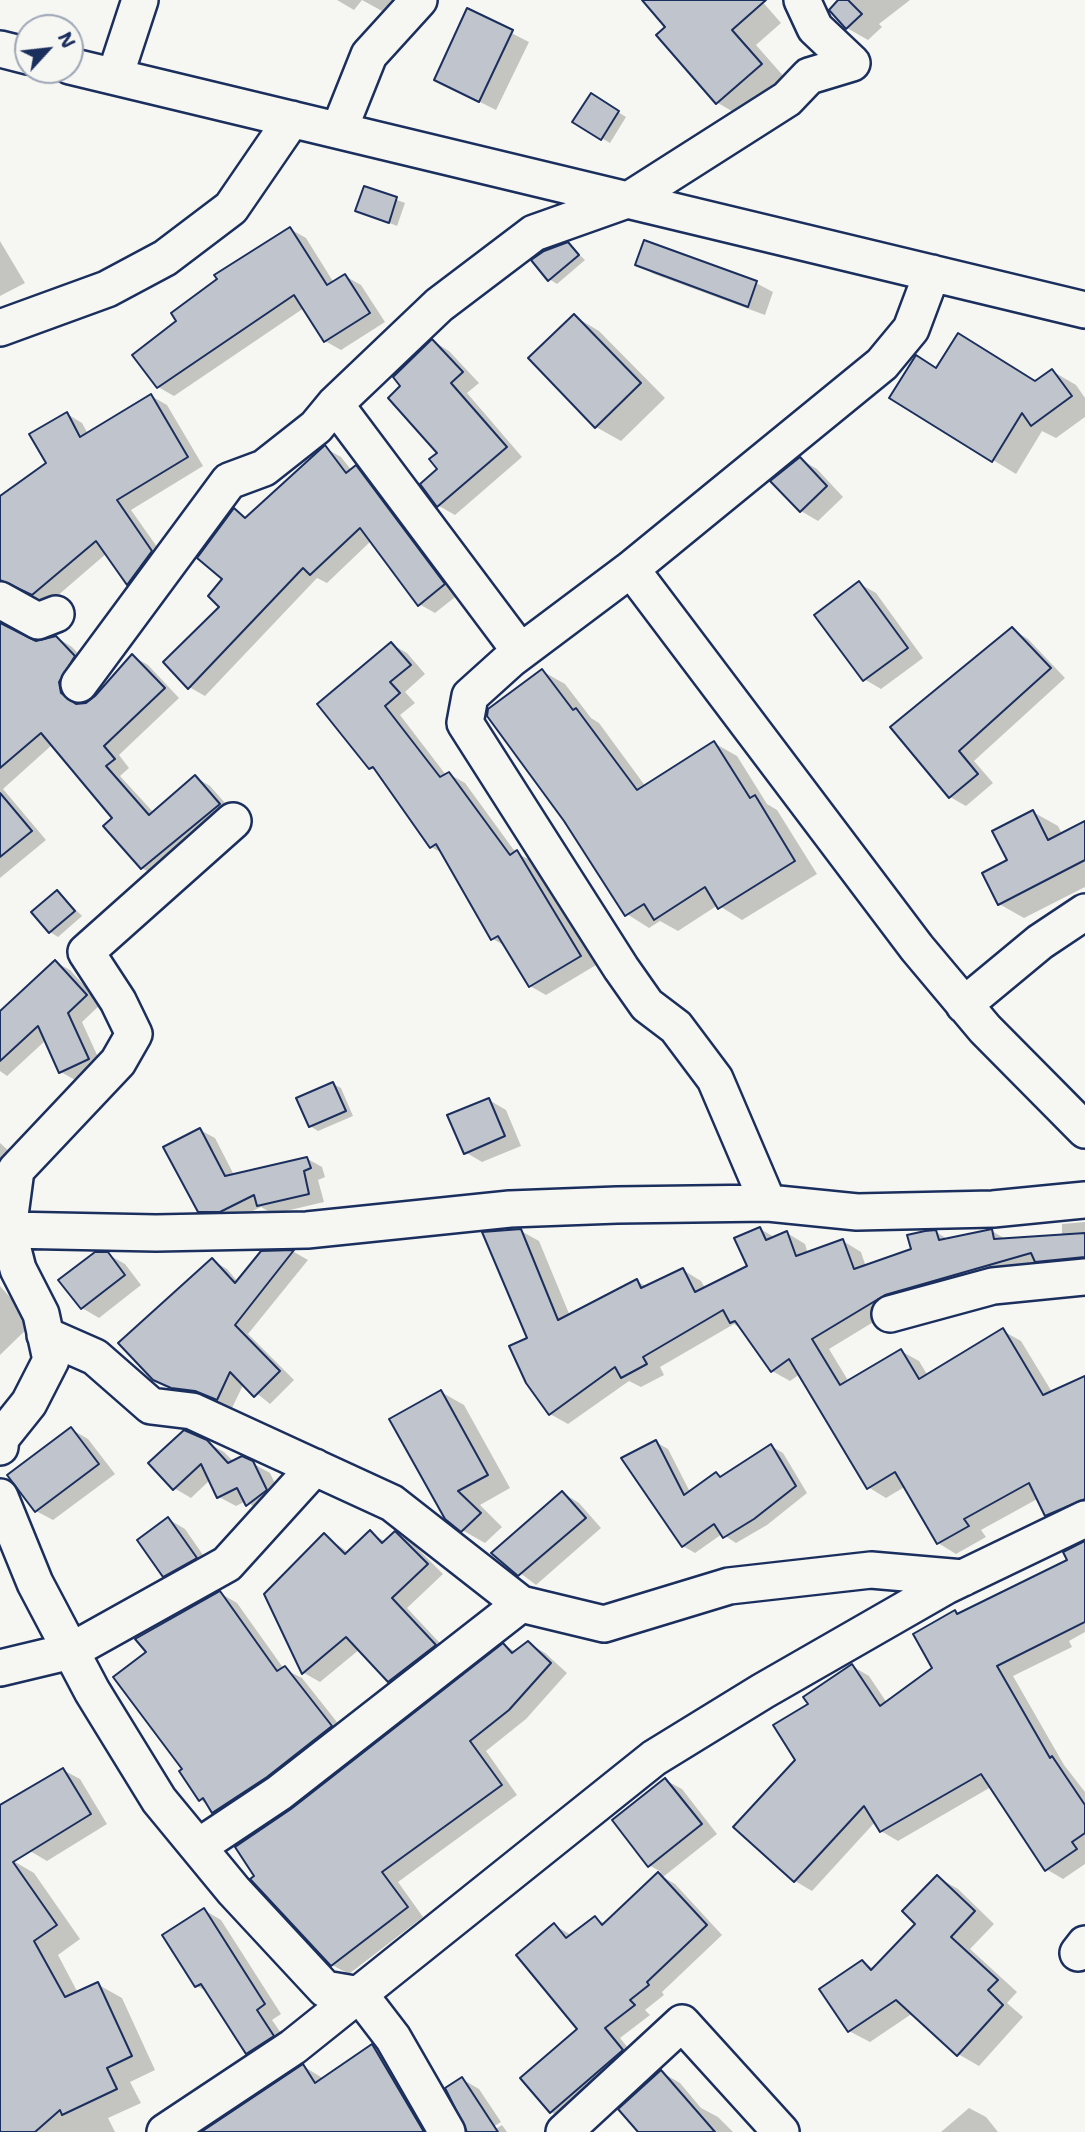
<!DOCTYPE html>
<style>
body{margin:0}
#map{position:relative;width:1085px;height:2132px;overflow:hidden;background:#f6f6f2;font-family:"Shantell Sans",sans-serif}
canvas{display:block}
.north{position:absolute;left:14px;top:14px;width:70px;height:70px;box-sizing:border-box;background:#f6f6f2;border:2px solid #9ea6b7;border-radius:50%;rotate:63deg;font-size:19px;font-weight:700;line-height:28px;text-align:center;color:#1b2f5e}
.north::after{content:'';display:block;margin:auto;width:24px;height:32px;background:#1b2f5e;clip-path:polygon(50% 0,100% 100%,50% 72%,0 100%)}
</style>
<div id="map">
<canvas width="1085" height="2132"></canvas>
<div class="north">N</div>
</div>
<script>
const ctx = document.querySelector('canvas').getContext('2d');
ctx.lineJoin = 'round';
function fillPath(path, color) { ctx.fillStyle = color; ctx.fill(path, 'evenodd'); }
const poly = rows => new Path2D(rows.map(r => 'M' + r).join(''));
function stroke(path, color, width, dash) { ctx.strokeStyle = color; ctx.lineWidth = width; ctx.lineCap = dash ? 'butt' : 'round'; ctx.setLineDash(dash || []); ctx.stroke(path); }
fillPath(poly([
 [337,0,393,0,382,11,362,0,354,10],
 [644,0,761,0,781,23,756,45,786,79,742,117,718,103,668,27],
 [841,0,910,0,879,24,882,27,868,40,847,28],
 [468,11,529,42,496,110,436,80],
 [591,95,626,117,610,143,574,122],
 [365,188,405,203,397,226,357,210],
 [290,229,306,238,334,283,345,276,361,285,385,322,341,350,325,341,304,308,174,396,158,387,179,322],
 [0,241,25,283,0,296],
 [645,242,756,283,773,292,765,315,654,274,637,265],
 [568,244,585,260,557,284,549,279],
 [574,316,599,331,665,398,621,441,596,427],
 [433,341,449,351,479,383,467,393,522,457,455,515,439,506,422,484,440,469,439,453,403,386],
 [937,369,1036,383,1052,371,1076,385,1085,398,1085,417,1056,438,1042,431,1016,474,993,460],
 [151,396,167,405,203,466,131,510,167,561,143,593,128,584,107,553,49,603,16,588,0,597,0,498,48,463,67,414,82,423,88,434],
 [325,448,341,457,352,471,356,467,372,476,459,594,435,613,419,604,371,541,327,583,317,578,205,696,189,687,222,607,234,511,247,518],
 [800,459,817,469,843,497,818,521,801,511],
 [860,584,876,593,923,658,881,689,864,679],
 [0,623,36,643,56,637,72,647,90,666,74,692,79,705,87,704,96,698,132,656,148,665,179,698,119,755,129,768,120,776,154,813,195,777,210,786,234,813,157,877,142,868,114,818,53,744,3,789,46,840,0,878],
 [1012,629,1028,639,1065,678,974,761,993,783,966,806,950,797,892,727],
 [391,644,407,653,425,674,405,692,415,703,400,715,446,775,449,774,465,783,516,853,534,862,596,965,546,995,530,986,507,947,493,939,444,854,431,847,379,772,371,768],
 [542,671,565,684,591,718,599,723,646,787,714,743,737,756,767,804,777,810,817,874,742,920,718,905,678,931,660,921,649,928,627,914],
 [1033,812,1058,826,1062,834,1085,823,1085,887,1024,918,999,904,1009,861],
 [58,892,82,916,58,937,50,932],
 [55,962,70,970,101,1004,82,1022,103,1068,75,1080,61,1072,46,1040,7,1076,0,1071,0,1014],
 [333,1084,341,1088,353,1116,318,1131,310,1126],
 [489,1100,506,1110,521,1146,482,1162,465,1152],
 [200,1130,215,1138,234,1175,306,1158,322,1167,325,1177,318,1180,324,1202,273,1214,261,1207,236,1219,215,1220,199,1211],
 [0,1143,21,1162,0,1200],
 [1085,1222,1085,1269,903,1304,829,1349,849,1382,901,1351,919,1361,928,1376,1003,1331,1021,1341,1052,1392,1085,1375,1085,1466,1072,1472,1085,1499,1085,1515,1065,1525,1047,1514,1039,1498,981,1530,986,1537,956,1554,938,1543,906,1486,886,1498,868,1487,800,1374,790,1381,772,1371,742,1329,734,1324,660,1367,664,1375,641,1387,629,1381,568,1424,550,1414,529,1339,521,1231,539,1241,570,1316,637,1281,647,1287,683,1270,701,1281,705,1288,749,1267,760,1229,776,1238,787,1233,805,1244,808,1254,843,1241,861,1252,866,1267,913,1250,936,1232,949,1240,992,1231,1007,1240,1062,1236,1062,1224],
 [294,1252,308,1260,248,1334,294,1380,270,1404,244,1383,232,1408,211,1399,188,1396,170,1388,212,1260,227,1269,238,1282,262,1253],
 [107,1254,125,1264,141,1285,99,1318,82,1308],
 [0,1286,33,1323,0,1355],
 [441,1392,464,1405,510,1488,480,1505,502,1527,485,1543,462,1530],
 [71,1429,88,1439,115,1474,53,1520,36,1511],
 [206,1442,224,1452,234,1462,252,1463,270,1473,283,1500,264,1514,246,1501,236,1506,219,1497,210,1480,191,1498,174,1488],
 [656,1442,668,1449,690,1492,717,1474,723,1478,771,1446,783,1453,807,1493,767,1525,736,1543,722,1534,695,1553,683,1546],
 [563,1493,579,1503,601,1528,536,1585,494,1553],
 [168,1519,185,1529,212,1568,181,1585,164,1575],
 [370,1533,386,1542,396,1533,412,1543,443,1574,407,1608,451,1655,406,1691,389,1681,360,1649,320,1682,304,1673,266,1594,324,1535,349,1553],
 [1085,1544,1085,1632,1069,1641,1072,1647,1013,1676,1064,1765,1085,1792,1085,1864,1063,1879,1046,1869,991,1787,898,1841,881,1831,876,1821,812,1891,795,1881,736,1827,797,1760,810,1705,852,1666,869,1676,887,1703,935,1668,955,1612,959,1614,1067,1562,1065,1553],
 [220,1593,237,1603,284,1669,302,1678,348,1736,230,1822,201,1800,185,1769],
 [528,1643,545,1653,567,1673,526,1719,486,1751,517,1795,398,1882,423,1917,349,1974,332,1965,257,1877,292,1810,504,1645,516,1652],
 [63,1770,80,1779,107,1824,47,1861,30,1851],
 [665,1780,682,1789,717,1834,663,1877,675,1884,722,1935,662,1992,664,1995,645,2010,650,2015,620,2038,638,2060,568,2121,551,2112,580,2030,554,1925,571,1935,595,1918,606,1924,661,1872,649,1865],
 [10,1859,34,1873,80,1939,58,1955,78,1993,97,1984,122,1998,155,2070,130,2082,141,2103,108,2118,115,2132,0,2132,0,1866],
 [937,1877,958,1889,994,1924,970,1949,1017,1992,1007,2003,1023,2017,979,2066,958,2054,913,2013,870,2042,849,2031,862,1962,875,1969,918,1924],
 [204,1910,221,1920,281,2014,272,2020,290,2046,264,2062,248,2053,209,1993,197,1986],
 [372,2046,391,2057,435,2132,205,2132,303,2066,324,2079],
 [661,2072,680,2083,701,2108,718,2117,733,2132,640,2132],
 [462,2079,479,2089,501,2122,485,2132,467,2132],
 [969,2108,986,2117,998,2132,941,2132],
 [502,2125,507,2132,491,2132]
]), '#0003');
const building = poly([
 [642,0,766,0,732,30,762,64,716,104,656,35,665,27,642,0],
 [838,0,848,0,862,14,846,29,829,10,838,0],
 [467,8,513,30,479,102,434,80,467,8],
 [591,93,619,111,601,140,572,122,591,93],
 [364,186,397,197,389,223,355,211,364,186],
 [290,227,327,285,345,274,370,313,324,342,294,295,157,388,132,355,176,321,171,313,217,279,214,275,290,227],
 [644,240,757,281,748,307,635,265,644,240],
 [568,242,579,255,548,281,531,260,544,251,568,242],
 [574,314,641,383,595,428,528,358,574,314],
 [958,333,1035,381,1052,369,1072,396,1031,426,1022,413,992,462,889,398,916,355,936,368,958,333],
 [432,339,463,372,451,383,507,447,437,507,420,484,437,469,429,459,437,453,388,398,400,386,393,377,432,339],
 [151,394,188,457,117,500,152,551,127,585,96,541,32,595,0,580,0,496,46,463,29,434,67,412,80,437,151,394],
 [325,445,346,473,356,465,445,584,418,606,360,528,310,575,303,568,188,689,163,662,219,607,208,596,222,579,197,558,234,508,245,518,325,445],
 [800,457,827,486,800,512,770,481,800,457],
 [859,581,908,648,863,681,814,615,859,581],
 [0,623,36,641,56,636,75,656,59,682,61,693,76,704,86,703,95,696,132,654,165,688,104,746,115,759,106,766,149,815,195,775,220,804,141,869,103,826,112,818,41,733,0,768,0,623],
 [1012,627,1051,668,959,751,978,774,949,798,890,727,1012,627],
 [391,642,411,665,390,682,400,693,385,706,440,777,449,772,510,855,517,850,581,956,529,987,498,936,491,940,436,844,430,848,373,767,369,769,317,704,391,642],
 [542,669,573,710,576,708,637,790,714,741,750,798,755,795,795,861,718,909,705,887,654,920,644,904,625,916,564,821,487,716,488,709,542,669],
 [0,793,32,831,0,857,0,793],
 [1033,810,1048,840,1085,821,1085,860,998,905,982,873,1007,860,992,831,1033,810],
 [57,890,75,911,49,933,31,912,57,890],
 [55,960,87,995,68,1013,89,1059,59,1073,38,1026,0,1061,0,1011,55,960],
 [333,1082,346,1111,309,1127,296,1098,333,1082],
 [489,1098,505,1136,464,1154,447,1115,489,1098],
 [200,1128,225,1176,307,1157,311,1168,304,1171,309,1194,257,1206,254,1195,220,1212,198,1212,163,1147,200,1128],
 [760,1227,766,1240,787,1231,796,1256,843,1239,854,1269,911,1249,907,1235,925,1231,936,1230,939,1240,992,1229,994,1239,1085,1233,1085,1257,1035,1262,1031,1253,885,1295,812,1339,840,1385,901,1349,919,1379,1003,1328,1043,1395,1085,1376,1085,1499,1045,1516,1029,1483,964,1519,969,1526,937,1544,895,1472,867,1489,789,1359,771,1372,735,1321,730,1323,723,1310,643,1357,647,1364,621,1378,615,1367,549,1415,526,1383,509,1346,527,1338,482,1232,521,1229,558,1320,637,1279,641,1288,683,1268,695,1292,747,1266,734,1238,760,1227],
 [294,1250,235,1325,280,1371,254,1397,230,1372,217,1400,195,1391,171,1388,153,1380,118,1343,212,1258,235,1283,261,1251,294,1250],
 [95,1252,108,1252,125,1275,81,1309,58,1280,95,1252],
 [441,1390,488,1475,458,1491,481,1513,461,1532,445,1519,389,1419,441,1390],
 [71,1427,99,1464,35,1512,7,1475,71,1427],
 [184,1430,207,1440,228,1463,242,1456,253,1461,267,1490,246,1506,237,1488,217,1498,201,1464,173,1490,148,1463,184,1430],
 [656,1440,684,1495,716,1472,720,1477,771,1444,796,1486,754,1519,723,1538,714,1524,682,1547,621,1458,656,1440],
 [562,1491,586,1518,518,1576,491,1553,562,1491],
 [168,1517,197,1558,163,1577,137,1540,168,1517],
 [370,1530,382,1543,395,1531,428,1564,392,1598,436,1645,388,1682,346,1637,302,1674,264,1594,324,1533,345,1554,370,1530],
 [1085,1541,1085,1622,997,1666,1050,1758,1052,1756,1085,1805,1085,1833,1072,1842,1077,1849,1045,1871,981,1774,880,1832,864,1806,794,1882,733,1827,795,1760,773,1725,808,1704,803,1697,852,1664,880,1706,932,1668,913,1634,955,1610,957,1614,1067,1560,1063,1552,1085,1541],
 [220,1591,277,1671,285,1666,332,1726,267,1777,212,1813,203,1798,199,1801,179,1771,182,1769,113,1677,146,1652,135,1639,220,1591],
 [528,1641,551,1663,509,1710,470,1741,502,1785,382,1872,408,1907,331,1966,250,1879,254,1876,235,1847,291,1809,503,1643,512,1653,528,1641],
 [63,1768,91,1814,13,1862,57,1925,34,1941,65,1997,98,1982,132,2056,107,2068,117,2089,62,2115,60,2110,35,2132,0,2132,0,1805,63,1768],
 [665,1778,702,1824,648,1867,612,1820,665,1778],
 [658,1872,707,1925,647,1982,649,1985,630,2000,635,2005,605,2028,623,2050,550,2113,520,2078,577,2029,516,1955,554,1923,566,1938,595,1916,602,1925,658,1872],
 [937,1875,975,1911,951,1937,998,1980,988,1990,1003,2005,957,2056,896,2000,848,2032,819,1989,862,1960,871,1970,915,1924,902,1911,937,1875],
 [204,1908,265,2004,257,2010,274,2036,246,2054,201,1984,195,1987,162,1935,204,1908],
 [372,2044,424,2132,201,2132,303,2064,315,2083,372,2044],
 [661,2070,715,2132,638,2132,618,2109,661,2070],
 [462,2077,498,2132,467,2132,445,2088,462,2077]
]);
fillPath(building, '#c0c4cd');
stroke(building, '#1b2f5e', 2);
const minor = poly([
 [0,49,28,56],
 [70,66,1085,310],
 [115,76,140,0],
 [339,130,369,55,419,0],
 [0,328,107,289,165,258,231,208,292,119],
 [335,404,520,651],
 [631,569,917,948,985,1029,1085,1130],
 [0,600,38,621,56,614],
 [79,684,229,481,264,468,316,427,335,404,439,305,534,233,630,199,787,99,809,76,852,63,815,28,802,0],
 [964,1005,1040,942,1085,912],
 [768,1203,715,1079,676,1027,647,1005,621,968,465,723,470,696,511,659,631,569,882,364,911,329,932,273],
 [0,1227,8,1230,156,1233,307,1230,510,1209,617,1205,768,1203,857,1212,993,1209,1085,1200],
 [890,1314,993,1286,1085,1277],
 [45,1335,95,1357,151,1406,192,1411,392,1503,521,1604,604,1624,729,1586,871,1570,963,1578],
 [0,1447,1,1438,29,1403,51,1360,41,1314,18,1269,8,1230,16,1170,118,1062,134,1034,118,1001,86,952,233,821],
 [0,1497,35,1583,92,1691,159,1800,234,1891,325,1989,360,1995,393,2038,447,2132],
 [0,1668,71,1651,227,1564,315,1467],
 [198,1847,279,1793,521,1604],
 [1078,1953,1085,1944],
 [165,2132,293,2047,654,1758,763,1691,946,1586,1085,1519],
 [564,2132,682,2023,781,2132]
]);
stroke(minor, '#1b2f5e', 40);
stroke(minor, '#f6f6f2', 35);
</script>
